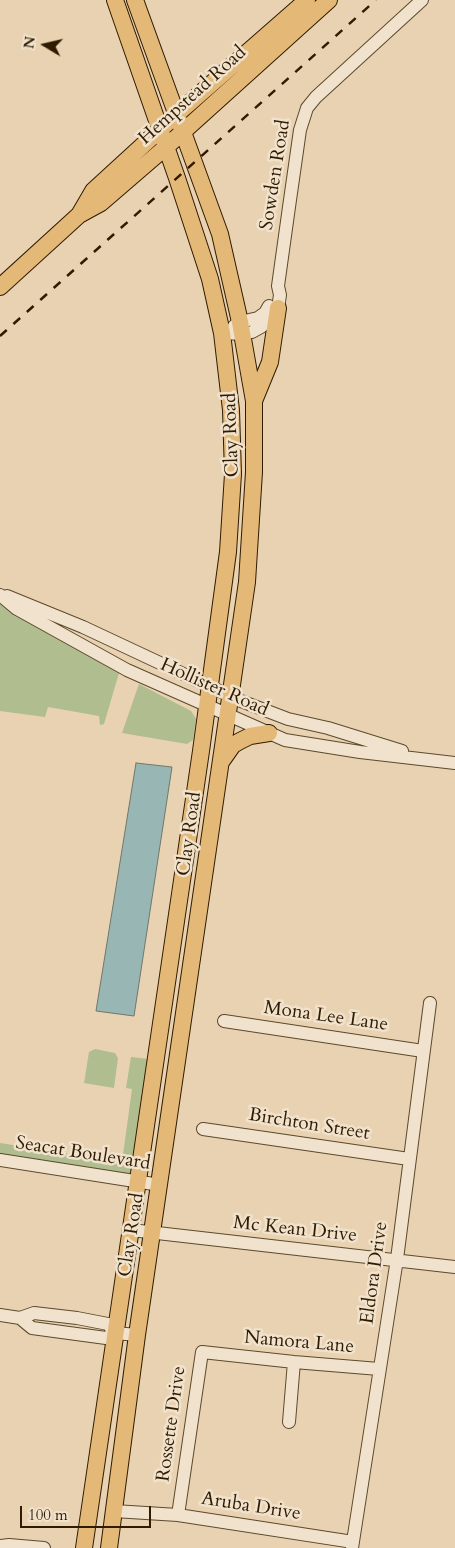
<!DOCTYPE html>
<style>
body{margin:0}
#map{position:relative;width:455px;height:1548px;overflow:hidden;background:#e8d2b1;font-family:Cardo,serif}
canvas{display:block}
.north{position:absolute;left:20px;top:20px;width:50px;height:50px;-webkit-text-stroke:4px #f0e2cc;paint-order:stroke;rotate:279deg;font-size:14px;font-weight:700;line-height:20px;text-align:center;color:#2f1b00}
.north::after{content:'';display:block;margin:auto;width:18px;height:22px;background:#2f1b00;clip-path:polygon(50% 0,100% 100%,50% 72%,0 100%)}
.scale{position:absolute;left:20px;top:1506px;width:131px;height:22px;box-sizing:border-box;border:2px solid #2f1b00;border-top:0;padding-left:6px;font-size:15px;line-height:18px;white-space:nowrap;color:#2f1b00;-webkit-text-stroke:4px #f0e2cc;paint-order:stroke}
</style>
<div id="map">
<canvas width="455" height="1548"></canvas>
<div class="north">N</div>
<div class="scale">100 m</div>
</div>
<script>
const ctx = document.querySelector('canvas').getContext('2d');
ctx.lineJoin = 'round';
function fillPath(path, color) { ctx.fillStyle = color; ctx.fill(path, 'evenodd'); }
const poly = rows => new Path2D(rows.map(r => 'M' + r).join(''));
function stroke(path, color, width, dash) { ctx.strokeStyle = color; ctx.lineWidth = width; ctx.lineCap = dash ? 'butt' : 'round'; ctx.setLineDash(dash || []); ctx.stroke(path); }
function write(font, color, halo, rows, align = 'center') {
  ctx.font = font + ' Cardo,serif'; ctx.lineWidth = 5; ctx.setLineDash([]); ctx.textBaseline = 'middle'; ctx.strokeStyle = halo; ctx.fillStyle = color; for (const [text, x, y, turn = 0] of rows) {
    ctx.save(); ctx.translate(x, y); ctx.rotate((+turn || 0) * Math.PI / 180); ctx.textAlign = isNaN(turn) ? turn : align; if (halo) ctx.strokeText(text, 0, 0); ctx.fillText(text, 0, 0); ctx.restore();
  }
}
fillPath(poly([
 [0,603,119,673,104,724,100,725,99,716,48,707,45,717,0,711],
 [139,684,191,711,196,719,193,740,187,744,122,733],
 [95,1049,115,1053,118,1058,114,1088,84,1083,89,1052],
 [131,1057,149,1059,132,1176,0,1155,0,1143,122,1162,132,1089,126,1088]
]), '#b0bd8f');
const water = poly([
 [136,763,172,767,134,1016,96,1011,136,763]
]);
fillPath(water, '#98b6b3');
stroke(water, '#6e786b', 1);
const minor = poly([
 [234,326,240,322,258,318,265,313,269,306],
 [222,333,243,334,252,332,261,327,271,318,278,308,280,295,278,286,289,207,300,130,307,108,316,97,422,0],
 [0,595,17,609,127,670,285,740,360,752,455,763],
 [7,596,83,627,241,701,288,719,328,728,402,751],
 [224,1021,423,1051],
 [203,1129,409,1159],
 [0,1160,160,1185],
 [131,1230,455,1267],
 [0,1315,20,1318,32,1328,106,1338,115,1333,137,1335],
 [20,1318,34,1313,77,1318,108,1324,115,1333],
 [289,1422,294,1362],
 [114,1511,178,1515,353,1542],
 [178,1515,202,1352,294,1362,379,1369],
 [0,1546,9,1545,44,1548],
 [352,1548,397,1259,430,1003]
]);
const major = poly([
 [79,215,93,191,177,114,307,0],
 [0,287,79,215,101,203,166,147,329,0],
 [254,401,270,362,278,308],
 [221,762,233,745,240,741,250,736,269,733],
 [84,1548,201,751,228,552,233,474,231,410,222,333,210,279,177,178,115,0],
 [109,1548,137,1335,247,582,254,472,254,401,240,322,220,234,135,0]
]);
stroke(minor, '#5d492c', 14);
stroke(major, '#2f1b00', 18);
stroke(minor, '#f0e2cc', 12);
stroke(major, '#e4b978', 16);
stroke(poly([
 [0,336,376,0]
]), '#2f1b00', 2.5, [9, 9]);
write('19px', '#2f1b00', '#f0e2cc', [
 ["Hempstead Road",193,96,-42],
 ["Sowden Road",276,175,-81],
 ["Clay Road",232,435,-92],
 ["Hollister Road",214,688,24],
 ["Clay Road",190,834,-82],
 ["Mona Lee Lane",326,1017,8],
 ["Birchton Street",309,1125,9],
 ["Seacat Boulevard",83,1154,9],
 ["Mc Kean Drive",295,1230,6],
 ["Clay Road",132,1235,-81],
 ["Eldora Drive",375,1273,-82],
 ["Namora Lane",299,1343,5],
 ["Rossette Drive",172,1424,-82],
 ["Aruba Drive",251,1507,9]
]);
</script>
